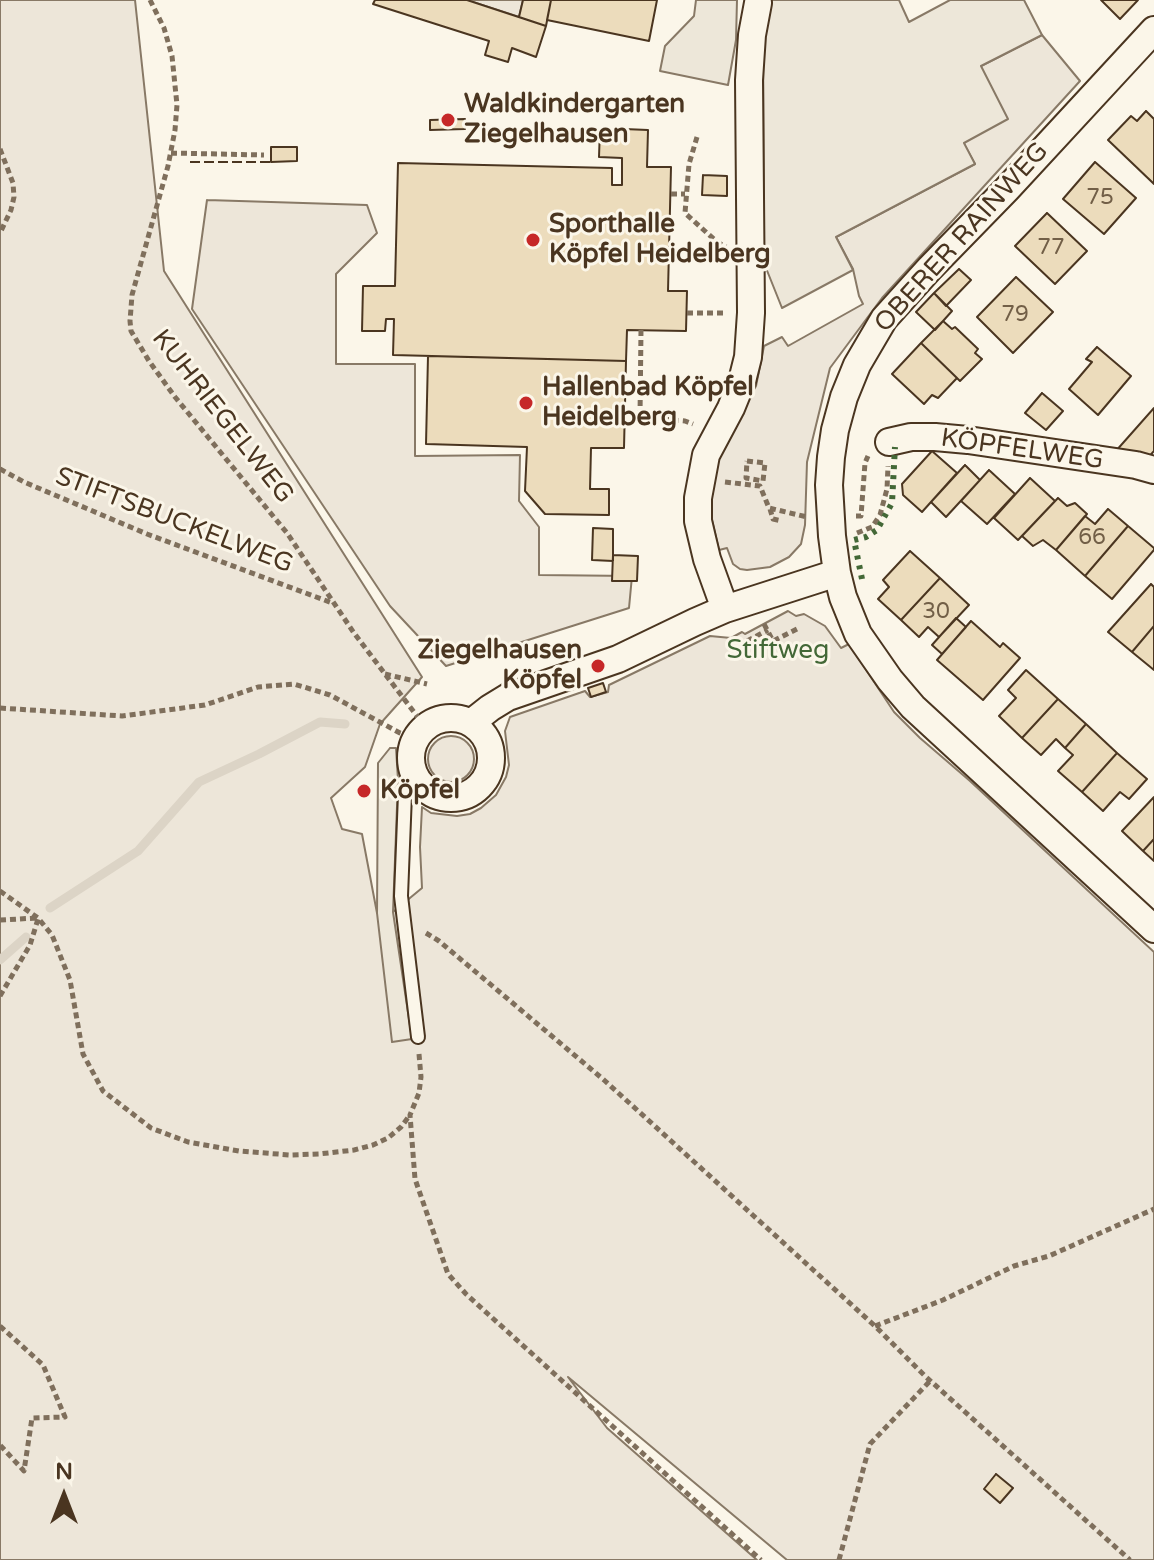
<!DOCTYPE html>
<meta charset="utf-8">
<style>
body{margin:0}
#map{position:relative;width:1154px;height:1560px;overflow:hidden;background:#fbf6e9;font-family:"Varela Round",sans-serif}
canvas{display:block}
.north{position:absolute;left:24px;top:1456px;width:80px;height:80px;-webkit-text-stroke:6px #fbf6e9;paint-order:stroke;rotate:0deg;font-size:22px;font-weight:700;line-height:32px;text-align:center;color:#4a3520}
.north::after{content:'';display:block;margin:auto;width:28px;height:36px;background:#4a3520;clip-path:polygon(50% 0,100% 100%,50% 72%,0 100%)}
</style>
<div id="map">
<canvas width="1154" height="1560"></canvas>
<div class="north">N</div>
</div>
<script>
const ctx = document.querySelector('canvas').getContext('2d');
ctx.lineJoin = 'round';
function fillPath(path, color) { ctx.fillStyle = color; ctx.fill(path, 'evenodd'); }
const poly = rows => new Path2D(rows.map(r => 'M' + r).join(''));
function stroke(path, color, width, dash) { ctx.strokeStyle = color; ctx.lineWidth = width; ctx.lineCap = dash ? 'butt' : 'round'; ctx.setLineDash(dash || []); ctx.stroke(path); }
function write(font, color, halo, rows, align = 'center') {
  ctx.font = font + ' "Varela Round",sans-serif'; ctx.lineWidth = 6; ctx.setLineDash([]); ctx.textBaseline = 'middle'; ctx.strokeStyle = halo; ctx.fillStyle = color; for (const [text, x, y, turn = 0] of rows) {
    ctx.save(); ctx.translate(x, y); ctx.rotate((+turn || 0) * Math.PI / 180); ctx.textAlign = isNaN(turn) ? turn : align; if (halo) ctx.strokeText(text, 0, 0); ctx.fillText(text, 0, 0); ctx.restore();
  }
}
const green = poly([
 [0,0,135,0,164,271,422,677,380,724,365,767,331,798,342,829,362,834,377,913,393,912,422,888,420,847,422,807,431,813,457,816,470,814,481,808,496,795,506,777,509,765,505,731,510,717,585,691,590,697,608,692,609,685,710,636,731,638,742,632,745,634,788,611,796,616,804,614,825,626,841,648,849,644,894,712,920,738,970,781,1154,952,1154,1560,787,1560,568,1377,607,1428,757,1560,0,1560,0,0],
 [467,0,523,0,519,17,467,0],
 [1042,35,1080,81,882,298,830,368,807,462,805,525,801,544,789,557,770,567,747,570,740,569,733,564,727,548,719,550,711,516,711,487,720,450,756,386,764,346,782,337,788,346,863,304,859,296,853,269,836,237,975,164,964,144,981,66,1042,35],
 [207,200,367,205,377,233,336,274,336,364,415,364,415,456,520,455,519,501,539,527,539,575,632,576,629,608,446,666,390,606,192,309,207,200],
 '428 759a23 23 0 1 1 46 0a23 23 0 1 1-46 0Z'
]);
fillPath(green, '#ede6d9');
stroke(green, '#887966', 2);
const parking = poly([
 [696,0,737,0,736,40,728,85,660,71,665,46,694,16,696,0],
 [771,0,899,0,909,22,950,0,1024,0,1042,35,981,66,1008,119,964,143,975,164,836,237,853,270,782,308,764,263,763,35,771,0],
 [390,748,396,748,398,780,393,912,412,1039,392,1042,377,913,378,763,390,748]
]);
fillPath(parking, '#ede7d9');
stroke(parking, '#887966', 2);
stroke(poly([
 [50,908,138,851,199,782,259,754,320,722,345,724],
 [0,960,26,937]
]), '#dcd4c6', 9);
const building = poly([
 [375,0,467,0,546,26,536,57,512,48,508,62,485,55,489,41,373,4,375,0],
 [523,0,551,0,546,26,519,17,523,0],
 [551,0,657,0,649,41,547,20,551,0],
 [1101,0,1138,0,1120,19,1101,0],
 [1146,111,1154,119,1154,184,1108,140,1131,116,1137,121,1146,111],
 [465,119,465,129,430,130,430,120,465,119],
 [600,128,648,130,647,167,671,167,668,291,687,291,686,331,627,330,626,361,393,355,394,319,386,319,385,331,362,331,363,286,395,286,398,163,612,168,612,185,622,185,622,158,599,157,600,128],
 [271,147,297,147,297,161,271,162,271,147],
 [1095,162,1136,198,1104,234,1063,199,1095,162],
 [703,175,727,176,727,196,702,195,703,175],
 [1047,213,1087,251,1055,284,1015,246,1047,213],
 [959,269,971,280,946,306,934,293,959,269],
 [1016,277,1053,312,1013,353,977,317,1016,277],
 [934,293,952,311,935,330,916,312,934,293],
 [943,321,952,329,955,327,978,349,975,353,982,359,960,381,921,343,943,321],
 [921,343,957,378,938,398,932,395,924,404,892,374,921,343],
 [1097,347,1131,376,1098,415,1069,389,1092,362,1086,359,1097,347],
 [428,356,626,361,624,448,591,448,590,489,609,489,609,515,545,514,525,491,527,447,426,444,428,356],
 [1042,393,1063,411,1046,430,1025,413,1042,393],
 [1154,408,1154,451,1147,459,1115,452,1154,408],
 [932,451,957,473,922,512,903,495,902,484,932,451],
 [965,465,980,480,946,517,931,502,965,465],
 [989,470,1015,494,987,524,961,501,989,470],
 [1030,478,1055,501,1018,540,994,518,1030,478],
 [1058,498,1067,506,1075,503,1087,514,1056,550,1043,540,1033,546,1022,536,1058,498],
 [1108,509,1128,526,1085,576,1056,550,1085,516,1095,524,1108,509],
 [1128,526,1154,548,1154,550,1112,599,1085,576,1128,526],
 [593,528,613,529,613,561,592,560,593,528],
 [910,551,940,578,901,620,878,599,889,587,883,580,910,551],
 [613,555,638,556,637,581,612,581,613,555],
 [940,578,969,605,939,637,928,627,919,637,901,620,940,578],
 [1151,584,1154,587,1154,626,1132,652,1108,632,1151,584],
 [956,618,966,627,942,654,932,645,956,618],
 [971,621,1000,647,1003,643,1020,658,983,700,937,660,971,621],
 [1154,626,1154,670,1132,652,1154,626],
 [1026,670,1058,699,1022,738,999,716,1016,698,1008,690,1026,670],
 [603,683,606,692,591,697,588,688,603,683],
 [1058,699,1086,724,1065,748,1056,739,1041,755,1022,738,1058,699],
 [1086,724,1117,753,1082,792,1058,771,1073,755,1065,748,1086,724],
 [1117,753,1147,779,1129,799,1120,792,1103,811,1082,792,1117,753],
 [1154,797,1154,839,1143,851,1122,831,1154,797],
 [1154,839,1154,861,1143,851,1154,839],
 [996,1474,1013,1488,1000,1503,984,1489,996,1474]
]);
fillPath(building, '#ecdcbc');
stroke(building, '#4a3520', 2);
const lane = poly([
 [414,773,405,794,401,896,418,1037]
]);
const street = poly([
 [1154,30,1007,189,930,268,884,319,857,365,844,397,835,430,831,457,829,485,832,536,837,573,843,597,858,634,890,680,913,707,1154,929],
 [889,442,911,437,935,437,968,440,1136,465,1154,470],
 [725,609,707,559,702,538,698,521,698,498,706,455,731,408,742,381,748,357,751,313,749,80,752,35,758,3],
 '411 758a40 40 0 1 1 80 0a40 40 0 1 1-80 0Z',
 [471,723,490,708,508,697,618,659,695,622,725,609,837,573]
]);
stroke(lane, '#4a3520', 16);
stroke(street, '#4a3520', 30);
stroke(poly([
 [150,0,164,28,172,56,177,105,175,130,168,166,132,295,130,321,131,331,149,361,175,397,287,533,354,633,426,728],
 [697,137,689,164,685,213,717,242,726,247],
 [0,149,13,183,14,197,11,210,0,233],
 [171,153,264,155],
 [671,194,685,194],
 [687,313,726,313],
 [641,330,640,417,685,421,693,424],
 [747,461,765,463,763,481,746,478,747,461],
 [0,469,24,482,147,534,335,604],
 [725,482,760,486,769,508,807,517],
 [770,509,773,519,782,521],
 [856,516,861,516,865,463,868,456],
 [857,533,872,527,880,515,887,489,888,466],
 [764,624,773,641,799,628],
 [747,641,768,630],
 [385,674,427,684],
 [0,708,122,716,205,705,258,687,294,684,330,695,400,733,417,739],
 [0,891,38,918,52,935,70,980,83,1054,103,1091,151,1128,188,1142,239,1151,290,1155,319,1154,354,1150,373,1145,388,1138,401,1127,410,1115],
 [0,920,37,918],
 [426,933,439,941,604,1080,875,1326,925,1376,1130,1560],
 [0,996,30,945,38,919],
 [419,1054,421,1077,419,1093,410,1115,415,1179,448,1274,466,1294,488,1314,761,1560],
 [0,1326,43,1365,65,1417,32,1418,24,1471,0,1445],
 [875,1326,943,1300,1014,1266,1049,1256,1154,1209],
 [839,1560,870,1444,930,1381]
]), '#7f6f5c', 5, [6, 4]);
stroke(lane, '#fbf6e9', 12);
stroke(street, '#fbf6e9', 26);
stroke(poly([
 [862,579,854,540,866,537,877,530,892,503,895,447]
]), '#436837', 6, [4, 6]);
stroke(poly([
 [190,162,271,162]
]), '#4a3520', 2, [10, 4]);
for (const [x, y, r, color] of [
 [448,120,8,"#c62828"],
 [533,240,8,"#c62828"],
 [526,403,8,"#c62828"],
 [598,666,8,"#c62828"],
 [364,791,8,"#c62828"]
]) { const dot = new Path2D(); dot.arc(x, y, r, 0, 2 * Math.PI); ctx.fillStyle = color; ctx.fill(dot); stroke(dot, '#fbf6e9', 3); }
write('22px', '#725f47', null, [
 ["75",1100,198],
 ["77",1051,248],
 ["79",1015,315],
 ["66",1092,538],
 ["30",936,612]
]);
write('bold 26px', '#4a3520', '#fbf6e9', [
 ["Waldkindergarten",464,105],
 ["Ziegelhausen",464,135],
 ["Sporthalle",549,225],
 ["Köpfel Heidelberg",549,255],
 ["Hallenbad Köpfel",542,388],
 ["Heidelberg",542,418],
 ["Ziegelhausen",582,651,"right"],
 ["Köpfel",582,681,"right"],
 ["Köpfel",380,791]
], 'left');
write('26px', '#4a3520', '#fbf6e9', [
 ["OBERER RAINWEG",962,238,-48],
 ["KUHRIEGELWEG",222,417,52],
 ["KÖPFELWEG",1022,450,8],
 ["STIFTSBUCKELWEG",174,521,21]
]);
write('26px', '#436837', '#fbf6e9', [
 ["Stiftweg",778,651]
]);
</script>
